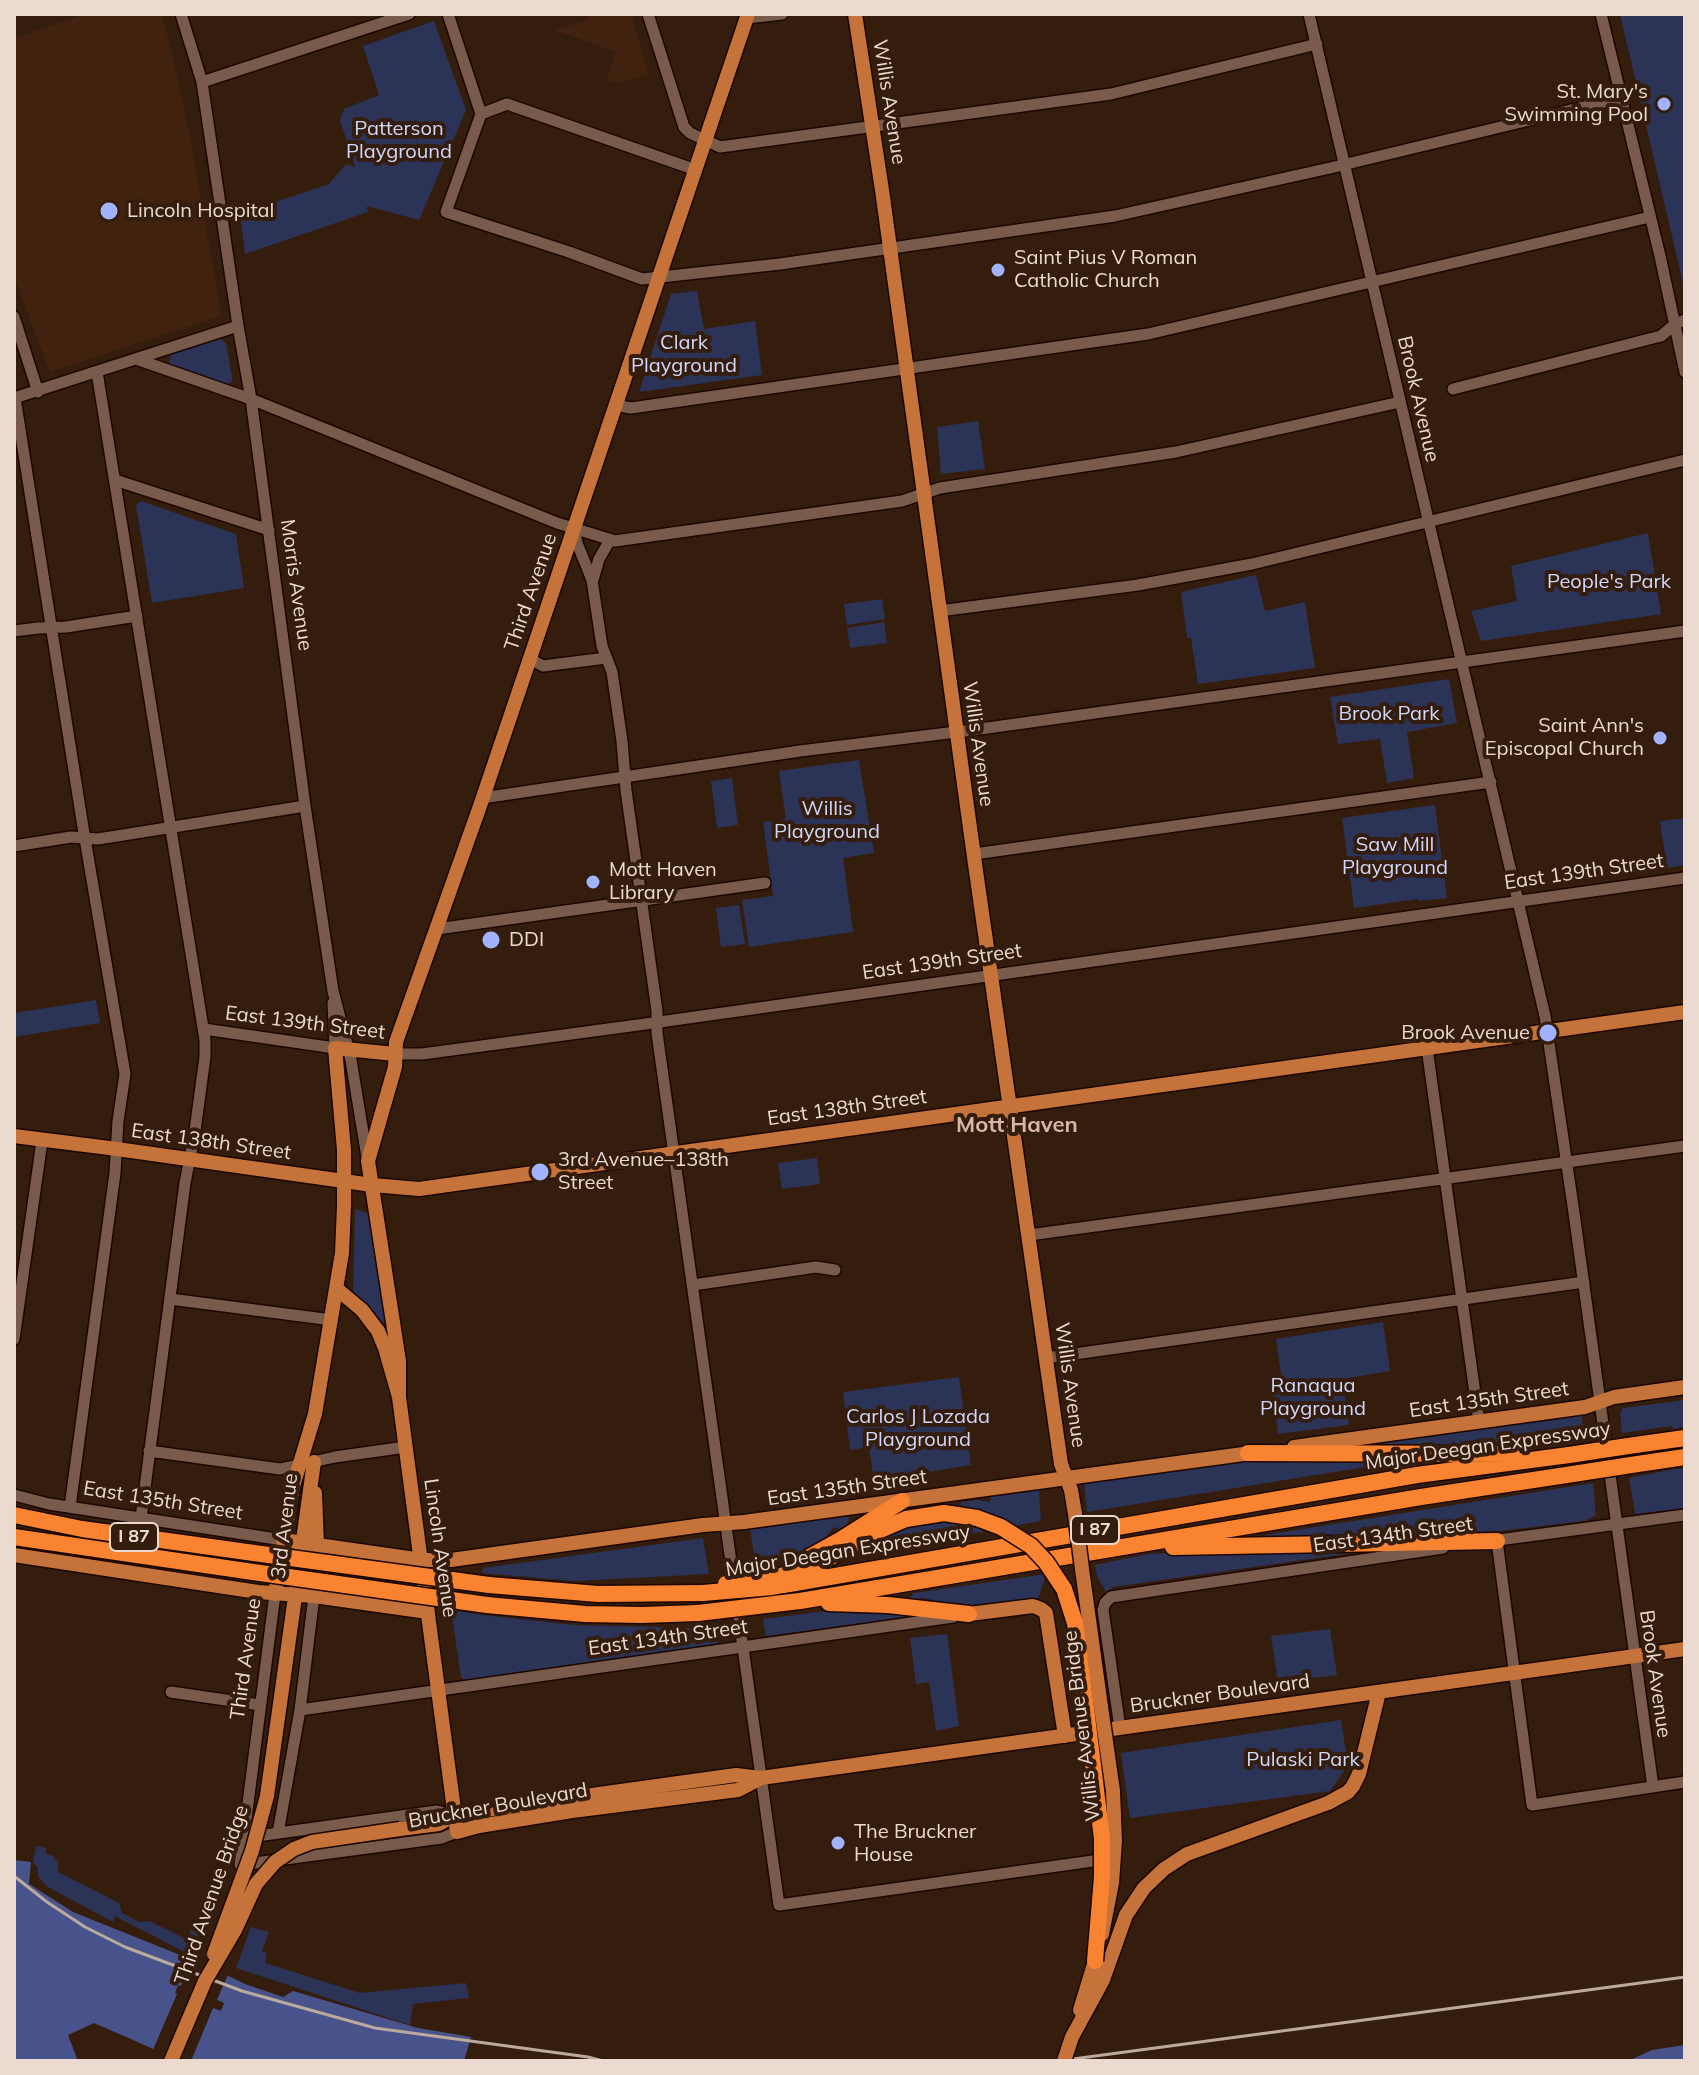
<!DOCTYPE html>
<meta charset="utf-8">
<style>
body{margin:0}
#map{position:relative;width:1699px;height:2075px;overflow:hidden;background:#351d0e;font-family:Mulish,sans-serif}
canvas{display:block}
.frame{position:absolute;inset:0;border:16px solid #ecdad1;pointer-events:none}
</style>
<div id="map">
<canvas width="1699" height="2075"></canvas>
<div class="frame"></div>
</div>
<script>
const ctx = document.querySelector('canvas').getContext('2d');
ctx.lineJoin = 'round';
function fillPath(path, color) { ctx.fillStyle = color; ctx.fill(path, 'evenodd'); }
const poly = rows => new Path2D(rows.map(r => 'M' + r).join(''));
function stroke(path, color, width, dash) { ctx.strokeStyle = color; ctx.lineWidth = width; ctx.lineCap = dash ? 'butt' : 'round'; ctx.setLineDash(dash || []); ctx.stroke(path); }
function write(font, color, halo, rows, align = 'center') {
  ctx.font = font + ' Mulish,sans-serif'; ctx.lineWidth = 8; ctx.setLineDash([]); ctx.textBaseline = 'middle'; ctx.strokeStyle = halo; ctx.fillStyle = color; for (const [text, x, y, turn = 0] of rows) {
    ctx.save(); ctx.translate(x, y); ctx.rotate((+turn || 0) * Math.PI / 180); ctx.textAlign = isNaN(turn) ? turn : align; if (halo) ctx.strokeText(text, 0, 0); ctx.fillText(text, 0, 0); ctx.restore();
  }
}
fillPath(poly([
 [85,14,161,14,169,41,192,145,221,316,50,372,14,276,14,38],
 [586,14,631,14,649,75,618,83,607,80,616,52,555,30,588,20]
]), '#41220f');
fillPath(poly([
 [1620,14,1685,14,1685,283,1683,283],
 [434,21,466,110,419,220,367,206,368,212,245,254,240,214,329,184,346,164,355,167,340,120,344,109,379,95,363,46],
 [697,291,704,329,755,321,762,375,639,392,671,294],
 [220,338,226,343,232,377,232,381,228,384,223,385,172,368,169,363,171,355],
 [978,421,985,469,941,474,937,427],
 [141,501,236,534,244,588,152,603,136,505],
 [1648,533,1661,614,1481,641,1471,611,1517,601,1511,566],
 [1256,575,1265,611,1305,602,1315,668,1198,684,1191,638,1187,638,1181,592],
 [882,599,885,619,847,625,844,604],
 [884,622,887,643,850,648,847,628],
 [1449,679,1457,723,1407,732,1414,778,1387,783,1380,739,1338,744,1330,697],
 [859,760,874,853,843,858,853,932,749,947,742,900,773,896,763,822,786,819,779,771],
 [732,778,738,825,717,828,711,781],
 [1435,805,1447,898,1419,901,1418,899,1354,908,1342,818],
 [1685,818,1685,865,1667,868,1660,821],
 [739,905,745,944,721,947,716,908],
 [96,1000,100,1023,14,1037,14,1013],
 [817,1158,820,1184,782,1189,778,1163],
 [355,1209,370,1214,386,1326,362,1301,353,1295],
 [1383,1322,1390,1371,1342,1379,1349,1425,1278,1434,1273,1389,1283,1388,1276,1339],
 [959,1377,971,1465,874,1481,869,1447,850,1450,843,1392],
 [1685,1400,1685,1426,1673,1429,1672,1426,1622,1433,1620,1413,1623,1408],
 [1582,1415,1583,1438,1538,1443,1536,1447,1416,1448,1361,1445],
 [1288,1456,1409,1460,1087,1512,1084,1483],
 [1674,1469,1685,1469,1685,1508,1635,1514,1629,1478],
 [1593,1483,1596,1515,1585,1521,1498,1531,1266,1538,1265,1535],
 [1035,1489,1039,1491,1041,1521,865,1553,863,1547,880,1538,884,1541,895,1531,914,1524,950,1522,975,1525,993,1515,961,1506,961,1502,977,1500,990,1502,991,1497],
 [850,1516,847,1524,840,1529,834,1527,823,1540,809,1550,784,1561,756,1568,750,1529],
 [703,1538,709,1574,575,1581,482,1573,483,1568],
 [1388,1548,1113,1587,1106,1592,1097,1576,1095,1565,1148,1554,1230,1550],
 [1046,1574,1038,1599,955,1606,921,1597,919,1602,913,1600,911,1596,914,1593],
 [871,1609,912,1613,913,1617,766,1636,763,1619,819,1612],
 [451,1610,482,1615,575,1625,692,1628,715,1626,718,1644,465,1681,461,1677],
 [1330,1629,1337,1675,1278,1682,1271,1636],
 [947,1634,959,1726,936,1731,929,1682,916,1684,910,1638],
 [1341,1720,1348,1765,1330,1791,1130,1818,1121,1753],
 [36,1846,46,1848,46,1853,54,1857,55,1860,58,1861,58,1872,119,1903,122,1913,139,1922,149,1921,186,1939,203,1909,211,1912,190,1955,115,1916,113,1922,46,1886,38,1876,38,1867,33,1862],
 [251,1927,269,1932,262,1951,267,1953,265,1963,360,1993,466,1983,469,1998,413,2004,410,2025,236,1968]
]), '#2b3357');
fillPath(poly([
 [14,1860,31,1862,29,1884,73,1912,210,1967,245,1984,283,1997,293,1991,418,2028,471,2037,464,2061,181,2061,94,2023,68,2035,78,2061,14,2061],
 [1685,2045,1685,2061,1628,2061,1652,2050]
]), '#47538a');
fillPath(poly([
 [194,1956,229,1972,217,2000,224,2003,221,2011,213,2008,191,2061,171,2061,151,2052,152,2052,177,1994,175,1993,178,1985,181,1986]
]), '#351d0e');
const minor = poly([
 [181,14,202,82,238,326,251,399,305,806,333,991,351,1060,367,1157],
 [448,14,481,114,446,212,569,252,642,279,780,264,1115,216,1330,168,1621,98],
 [648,14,684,127,690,133,720,147,1111,94,1317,44],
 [1309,14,1545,1016,1574,1213,1653,1787],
 [1601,14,1660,256,1685,372],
 [747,18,782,14],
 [202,82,409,14],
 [481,114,507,104,696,170],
 [14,317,38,392],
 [136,359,251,399,557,523,615,541,902,501,940,488,1176,452,1400,402],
 [97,372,205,1040,205,1057,194,1138,185,1183,141,1518],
 [1453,389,1661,336,1675,324,1685,320],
 [14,398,238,326],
 [15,398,83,827,125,1074,118,1121,115,1173,70,1507],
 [615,405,631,408,1148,334,1650,217],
 [115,480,269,530],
 [574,528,577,543,592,580,602,646,612,672,622,741,626,790,657,1011,657,1033,779,1905,1107,1859],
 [593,580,599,559,610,540],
 [939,611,1138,585,1252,564,1685,460],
 [14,631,38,628,66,627,137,616],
 [530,659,543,666,606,658],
 [482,798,800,751,973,730,1685,631],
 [14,846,71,837,98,839,305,806],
 [974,854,1491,782],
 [437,929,765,883],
 [204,1029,335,1048,333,1003],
 [1427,1048,1479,1422],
 [395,1054,422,1054,638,1025,1685,878],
 [1029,1235,1685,1146],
 [693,1285,816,1267,835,1270],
 [170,1299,332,1320],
 [14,1339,42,1141],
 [1046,1358,1584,1282],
 [149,1451,280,1469,335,1457,406,1447],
 [14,1495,49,1504,283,1540],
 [1491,1541,1685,1515],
 [1497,1541,1532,1805,1685,1782],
 [275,1594,240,1865,442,1838,457,1832],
 [171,1692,260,1705],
 [300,1710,953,1617],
 [1120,1728,1103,1610,1105,1603,1111,1597,1443,1548],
 [278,1833,300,1710,314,1596],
 [250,1837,437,1811,455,1815]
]);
const major = poly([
 [855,14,882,190,975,864,1061,1464,1071,1490,1075,1514],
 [14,1136,117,1149,372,1185,419,1189,1685,1012],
 [337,1289,362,1310,378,1331,385,1348,399,1397,457,1832,479,1826,572,1811,738,1790,759,1779],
 [399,1397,399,1361,368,1161,395,1067,396,1042,480,806,748,14],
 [1294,1447,1585,1407,1614,1397,1685,1387],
 [283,1540,422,1560,451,1560,703,1525,744,1522,1258,1452],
 [14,1555,258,1592,314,1596,428,1612],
 [1082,1569,1101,1707],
 [314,1592,317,1545,315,1493],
 [275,1594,293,1486,315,1414,342,1253,344,1206,344,1150,335,1048,395,1054],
 [969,1614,1033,1606,1041,1609,1046,1613,1065,1736],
 [267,1796,314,1462],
 [400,1829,439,1824,455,1815,477,1811,736,1775,761,1778,1685,1649],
 [1080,2010,1095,1961],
 [1072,2037,1103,1980,1126,1915,1144,1888,1164,1869,1187,1854,1328,1803,1348,1792,1353,1786,1359,1774,1379,1692],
 [171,2061,205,1981]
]);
const highway = poly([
 [1628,1446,1685,1438],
 [1248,1453,1512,1454],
 [1631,1465,1685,1457],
 [14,1515,82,1529,254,1553],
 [14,1537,253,1572],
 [1173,1547,1497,1541],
 [804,1560,840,1540,902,1501],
 [781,1576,819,1564,871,1534,906,1519,944,1513,977,1518],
 [489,1585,598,1594,703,1593],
 [772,1587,1417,1475,1569,1455],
 [1064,1589,1075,1623,1086,1708],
 [800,1601,1421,1497,1573,1474],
 [829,1603,888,1605,969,1614],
 [487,1605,585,1614,642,1615,698,1613]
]);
stroke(minor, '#1c0600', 14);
stroke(major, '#1c0600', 17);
stroke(highway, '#1c0600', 19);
stroke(minor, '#795b4b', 11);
stroke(major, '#c6733b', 14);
stroke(highway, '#f98331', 16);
stroke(poly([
 [14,1876,47,1902,85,1927,125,1947,242,1991,375,2028,588,2057,603,2061],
 [1058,2061,1685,1977]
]), '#bca99e', 3);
const majorBridge = poly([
 [1075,1514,1082,1569],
 [1101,1707,1113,1791,1115,1841,1112,1883,1102,1934],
 [214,1954,252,1851,267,1796],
 [205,1981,235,1930,256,1884,275,1862,294,1849,312,1842,400,1829],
 [1064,2061,1072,2037]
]);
const highwayBridge = poly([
 [1569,1455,1628,1446],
 [1573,1474,1631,1465],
 [977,1518,1001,1527,1031,1546,1046,1562,1064,1589],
 [254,1553,489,1585],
 [253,1572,487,1605],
 [726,1584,770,1572],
 [703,1593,772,1587],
 [698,1613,800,1601],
 [1086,1708,1102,1839,1102,1877,1095,1961]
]);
stroke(majorBridge, '#1c0600', 17, []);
stroke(highwayBridge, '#1c0600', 19, []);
stroke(majorBridge, '#c6733b', 14);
stroke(highwayBridge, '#f98331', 16);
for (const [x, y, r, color] of [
 [1664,104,8,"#a1b3fd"],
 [109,211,10,"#a1b3fd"],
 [998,270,8,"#a1b3fd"],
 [1660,738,8,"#a1b3fd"],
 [593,882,8,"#a1b3fd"],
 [491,940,10,"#a1b3fd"],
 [1548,1033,10,"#a1b3fd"],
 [540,1172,10,"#a1b3fd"],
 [838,1843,8,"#a1b3fd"]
]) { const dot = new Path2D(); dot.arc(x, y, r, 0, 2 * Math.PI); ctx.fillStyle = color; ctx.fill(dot); stroke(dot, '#351d0e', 3); }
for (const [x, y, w] of [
 [1095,1530,48],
 [134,1537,48]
]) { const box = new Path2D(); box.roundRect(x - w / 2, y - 14, w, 28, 6); ctx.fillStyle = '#351d0e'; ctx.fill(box); stroke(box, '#ecdad1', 2); }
write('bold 18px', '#ecdad1', null, [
 ["I 87",1095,1530],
 ["I 87",134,1537]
]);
write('20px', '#ecdad1', '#351d0e', [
 ["St. Mary's",1648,92,"right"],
 ["Swimming Pool",1648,115,"right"],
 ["Lincoln Hospital",127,211],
 ["Saint Pius V Roman",1014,258],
 ["Catholic Church",1014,281],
 ["Saint Ann's",1644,726,"right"],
 ["Episcopal Church",1644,749,"right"],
 ["Mott Haven",609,870],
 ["Library",609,893],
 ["DDI",509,940],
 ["Brook Avenue",1530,1033,"right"],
 ["3rd Avenue–138th",558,1160],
 ["Street",558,1183],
 ["The Bruckner",854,1832],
 ["House",854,1855]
], 'left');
write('20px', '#ecdad1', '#351d0e', [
 ["Willis Avenue",889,102,81],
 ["Brook Avenue",1418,399,77],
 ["Morris Avenue",296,585,82],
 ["Third Avenue",531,592,-71],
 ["Willis Avenue",978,744,82],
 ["East 139th Street",1584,872,-8],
 ["East 139th Street",942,962,-8],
 ["East 139th Street",305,1023,7],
 ["East 138th Street",847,1108,-8],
 ["East 138th Street",211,1142,8],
 ["Willis Avenue",1070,1385,82],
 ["East 135th Street",1489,1400,-8],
 ["Major Deegan Expressway",1488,1446,-8],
 ["East 135th Street",847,1488,-8],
 ["East 135th Street",163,1501,9],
 ["3rd Avenue",285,1526,-83],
 ["East 134th Street",1393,1535,-8],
 ["Lincoln Avenue",440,1548,82],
 ["Major Deegan Expressway",848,1551,-9],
 ["East 134th Street",668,1638,-8],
 ["Third Avenue",246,1659,-82],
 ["Brook Avenue",1655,1674,82],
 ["Bruckner Boulevard",1220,1694,-8],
 ["Willis Avenue Bridge",1082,1726,-97],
 ["Bruckner Boulevard",498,1806,-10],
 ["Third Avenue Bridge",212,1895,-71]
]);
write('20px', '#cfd8fb', '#351d0e', [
 ["Patterson",399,129],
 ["Playground",399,152],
 ["Clark",684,343],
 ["Playground",684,366],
 ["People's Park",1609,582],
 ["Brook Park",1389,714],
 ["Willis",827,809],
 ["Playground",827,832],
 ["Saw Mill",1395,845],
 ["Playground",1395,868],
 ["Ranaqua",1313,1386],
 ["Playground",1313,1409],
 ["Carlos J Lozada",918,1417],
 ["Playground",918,1440],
 ["Pulaski Park",1303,1760]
]);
write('bold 22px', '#d7b6a3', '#351d0e', [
 ["Mott Haven",1017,1125]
]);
</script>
